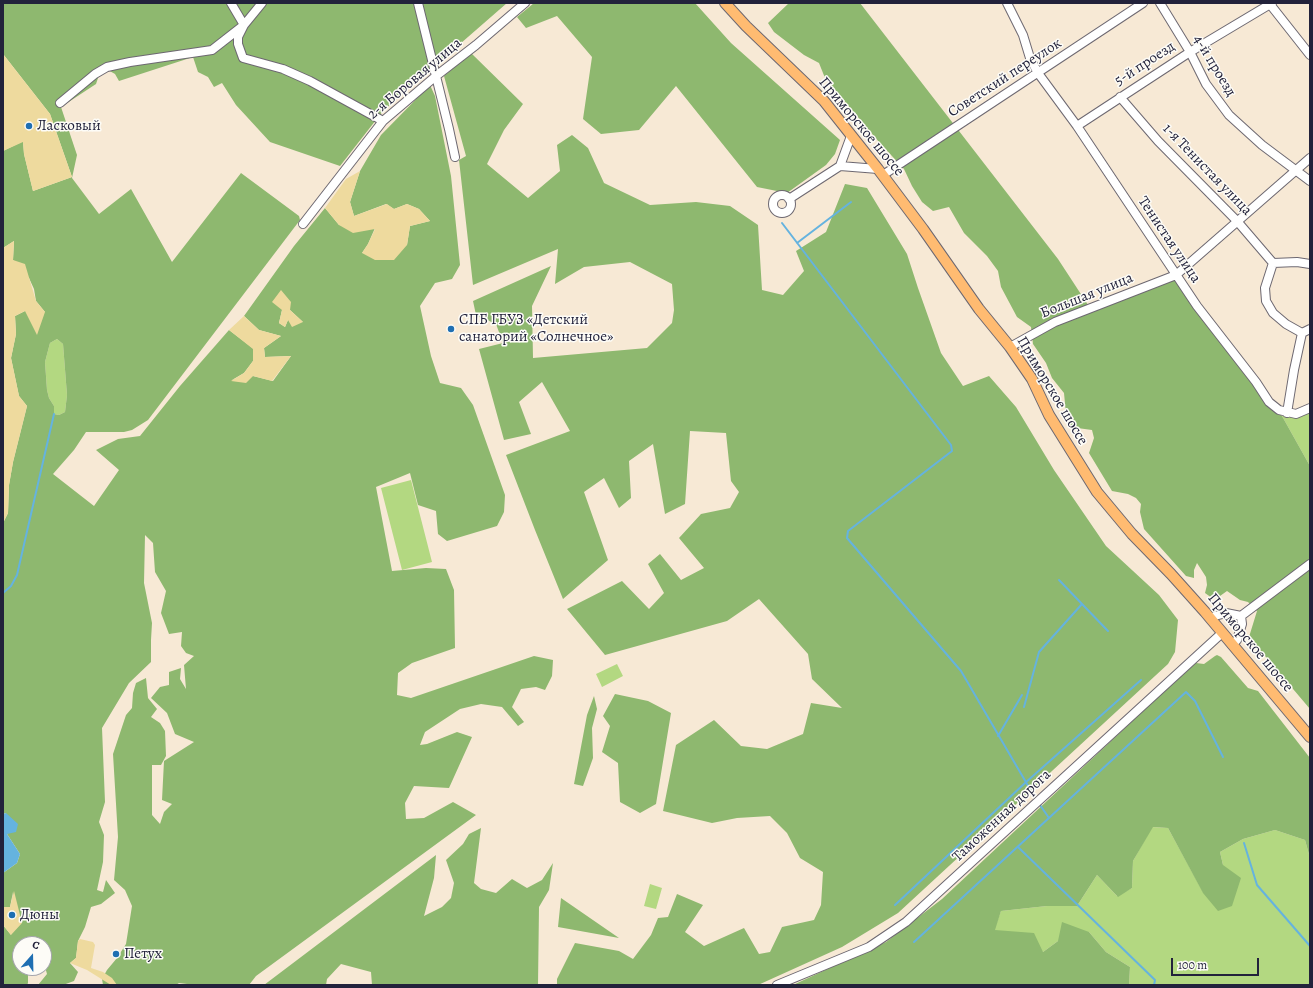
<!DOCTYPE html>
<meta charset="utf-8">
<style>
body{margin:0}
#map{position:relative;width:1313px;height:988px;overflow:hidden;background:#f7e9d5;font-family:Alegreya,serif}
canvas{display:block}
.frame{position:absolute;inset:0;border:4px solid #22223b;pointer-events:none}
.north{position:absolute;left:12px;top:936px;width:40px;height:40px;box-sizing:border-box;background:#fdfcf7;border:1px solid #a5a5ac;border-radius:50%;rotate:20deg;font-size:11px;font-weight:700;line-height:16px;text-align:center;color:#22223b}
.north::after{content:'';display:block;margin:auto;width:14px;height:18px;background:#1f6fb2;clip-path:polygon(50% 0,100% 100%,50% 72%,0 100%)}
.scale{position:absolute;left:1171px;top:958px;width:88px;height:18px;box-sizing:border-box;border:2px solid #22223b;border-top:0;padding-left:5px;font-size:12px;line-height:14px;white-space:nowrap;color:#22223b;-webkit-text-stroke:3px #fdfcf7;paint-order:stroke}
</style>
<div id="map">
<canvas width="1313" height="988"></canvas>
<div class="frame"></div>
<div class="north">С</div>
<div class="scale">100 m</div>
</div>
<script>
const ctx = document.querySelector('canvas').getContext('2d');
ctx.lineJoin = 'round';
function fillPath(path, color) { ctx.fillStyle = color; ctx.fill(path, 'evenodd'); }
const poly = rows => new Path2D(rows.map(r => 'M' + r).join(''));
function stroke(path, color, width, dash) { ctx.strokeStyle = color; ctx.lineWidth = width; ctx.lineCap = dash ? 'butt' : 'round'; ctx.setLineDash(dash || []); ctx.stroke(path); }
function write(font, color, halo, rows, align = 'center') {
  ctx.font = font + ' Alegreya,serif'; ctx.lineWidth = 3; ctx.setLineDash([]); ctx.textBaseline = 'middle'; ctx.strokeStyle = halo; ctx.fillStyle = color; for (const [text, x, y, turn = 0] of rows) {
    ctx.save(); ctx.translate(x, y); ctx.rotate((+turn || 0) * Math.PI / 180); ctx.textAlign = isNaN(turn) ? turn : align; if (halo) ctx.strokeText(text, 0, 0); ctx.fillText(text, 0, 0); ctx.restore();
  }
}
fillPath(poly([
 [57,339,63,344,67,395,65,412,59,415,54,414,54,406,49,398,47,390,45,362,50,343],
 [1310,408,1310,466,1282,416,1296,414],
 [411,480,432,562,402,570,381,488],
 [617,664,623,676,602,687,596,674],
 [1152,827,1168,828,1203,892,1223,865,1220,852,1243,839,1275,830,1305,840,1310,858,1310,985,1129,985,1130,967,1106,952,1089,932,1058,941,1043,952,994,930,1001,911,1047,906,1077,906,1097,875,1117,896,1132,888,1133,861],
 [650,884,662,888,656,909,644,906]
]), '#b3d881');
fillPath(poly([
 [3,3,507,3,383,111,340,166,270,142,236,105,222,83,214,87,208,77,198,72,193,57,119,81,115,74,108,70,99,75,96,84,61,107,77,155,72,178,99,214,131,189,172,262,241,173,299,216,300,220,148,420,132,430,124,432,86,432,74,450,53,474,94,506,119,470,96,450,118,439,140,436,180,386,229,330,254,349,253,361,244,373,232,380,253,376,273,381,291,356,265,357,264,348,281,336,259,330,244,316,294,246,325,208,339,225,375,228,368,244,362,253,407,245,410,226,430,221,419,209,407,204,394,209,386,204,354,216,350,202,360,171,381,135,430,85,435,96,451,176,460,265,452,279,435,283,420,306,431,356,440,383,461,388,473,405,505,495,504,512,497,526,447,541,438,534,436,511,418,505,410,473,376,487,392,571,426,568,446,569,454,590,455,648,412,663,398,673,397,695,411,698,534,656,553,660,552,676,545,690,536,687,521,689,512,707,524,722,518,726,502,707,481,704,460,709,425,732,420,745,427,744,457,732,472,737,449,788,414,786,405,803,406,819,424,818,453,802,476,815,256,976,249,985,195,985,179,983,176,985,103,985,102,979,107,970,117,958,126,944,132,906,125,890,114,880,118,837,113,754,126,715,132,708,133,693,136,683,146,678,148,698,157,709,151,717,160,723,165,731,166,756,161,765,152,765,152,815,160,824,164,812,172,804,162,800,164,761,194,742,175,734,167,713,151,698,160,687,169,685,169,672,181,668,180,679,186,689,184,665,194,656,186,653,181,646,182,632,169,634,161,613,166,591,155,572,153,543,145,535,144,583,152,623,151,640,151,662,129,683,102,728,105,802,99,822,104,835,103,862,97,890,103,892,106,880,115,893,101,904,91,907,85,927,78,941,76,958,70,963,78,972,74,981,63,985,38,985,47,974,44,963,44,944,20,944,20,968,28,968,28,983,27,985,3,985,3,925,11,935,13,892,10,907,3,907,3,873,17,863,20,854,7,834,6,813,3,814,3,523,8,513,9,485,13,462,27,406,19,396,11,358,16,334,15,316,25,311,45,312,36,301,34,289,29,278,13,260,14,241,3,248,3,151,23,141,24,154,33,191,72,177,50,114,3,54],
 [282,310,290,310,303,322,288,320,285,327,279,323],
 [57,339,63,344,67,395,65,412,59,415,54,414,54,406,49,398,47,390,45,362,50,343],
 [534,3,695,3,731,43,840,140,835,154,826,165,787,193,757,187,676,86,639,130,601,134,583,119,592,57,557,16,526,28,517,17],
 [789,3,860,3,1058,259,1090,308,1171,277,1179,279,1269,402,1282,416,1310,466,1310,709,1249,637,1257,611,1248,602,1240,600,1227,591,1220,596,1212,598,1205,593,1207,585,1206,577,1197,563,1194,570,1194,578,1186,576,1144,529,1140,512,1141,504,1136,498,1128,494,1112,491,1089,453,1094,438,1092,430,1070,427,1066,414,1064,393,1052,378,1046,363,1033,344,1031,327,1017,317,1001,287,998,271,987,256,964,233,949,207,933,211,922,202,912,186,904,169,879,142,825,78,819,63,804,55,774,32,768,23],
 [471,53,523,104,504,130,487,164,528,198,560,171,557,145,572,135,588,148,604,183,650,205,696,202,730,206,758,225,762,290,783,295,804,271,796,251,826,232,845,184,867,188,907,254,918,288,941,353,963,386,989,376,1016,407,1054,470,1106,546,1159,595,1178,620,1175,652,1168,664,898,913,842,947,758,985,557,985,557,979,575,943,619,951,633,959,651,935,658,918,668,917,677,894,703,905,685,932,704,946,744,928,759,954,770,952,782,927,814,920,821,905,823,872,800,858,787,833,770,816,737,818,712,823,663,811,676,745,714,720,741,746,767,749,803,734,811,703,842,708,812,679,808,654,759,599,727,621,605,655,567,609,622,581,649,609,664,593,648,564,660,554,681,580,704,568,679,538,701,514,730,508,739,492,731,481,726,433,690,431,685,504,665,514,653,444,629,461,631,498,619,508,604,478,584,492,608,560,563,599,535,530,506,455,570,431,542,382,519,402,531,434,504,440,479,349,503,343,496,324,476,315,473,301,551,266,532,306,533,358,647,348,672,323,674,310,672,284,630,262,584,267,555,284,558,249,473,285,459,160,466,156,444,76],
 [1217,655,1221,657,1248,688,1258,691,1310,758,1310,858,1305,840,1275,830,1243,839,1220,852,1223,865,1241,878,1232,906,1218,911,1203,893,1168,828,1153,827,1133,861,1132,888,1118,897,1097,875,1077,906,1047,906,1001,911,995,930,1034,933,1043,952,1058,941,1062,922,1089,932,1106,952,1130,967,1129,985,793,985,886,942,942,899,1170,686,1196,663,1204,664,1215,656],
 [615,694,648,701,671,713,656,804,640,813,620,802,618,763,602,752,610,726,603,716],
 [594,696,597,709,592,728,593,758,583,786,574,784,587,715],
 [481,828,474,883,481,889,496,893,512,879,527,888,542,880,553,863,549,890,539,907,538,985,372,985,371,972,341,964,327,979,326,985,264,985,436,855,434,878,424,916,442,907,451,898,454,883,446,860,463,844,469,834],
 [561,898,619,938,558,927]
]), '#8eb86f');
fillPath(poly([
 [3,54,50,114,72,177,33,191,24,154,23,142,3,151],
 [360,171,350,202,354,216,387,204,394,209,407,204,419,209,430,221,410,226,407,245,394,260,375,260,362,253,368,244,375,229,353,233,339,225,325,208,346,179],
 [14,241,13,260,25,264,36,301,45,312,37,335,25,311,15,316,16,334,11,358,19,396,27,406,13,462,9,485,8,513,3,523,3,248],
 [281,290,291,302,290,310,303,322,292,327,288,320,285,327,279,323,282,310,272,302],
 [244,316,259,330,281,336,264,348,265,357,291,356,272,381,253,376,246,383,231,381,244,373,253,361,253,349,229,330],
 [14,891,22,923,11,935,3,925,3,907,10,907],
 [80,939,93,942,95,945,91,968,103,972,112,978,117,985,111,985,87,970,70,963,76,958,78,941]
]), '#eeda9e');
fillPath(poly([
 [6,813,18,824,16,832,7,834,20,854,17,863,3,873,3,814]
]), '#65b3df');
stroke(poly([
 [782,223,951,445,952,451,848,531,847,538,961,671,1034,796],
 [797,243,851,202],
 [3,593,11,586,17,575,54,414],
 [1082,604,1108,631],
 [1024,707,1039,652,1082,604,1059,580],
 [998,736,1022,695],
 [1040,805,1049,818],
 [1244,843,1257,885,1310,946],
 [1018,847,1155,980,1154,985],
 [895,905,1025,783,1141,680],
 [914,942,1186,692,1195,701,1223,757]
]), '#65b3df', 2);
const minor = poly([
 [231,3,244,25,238,37,238,44,243,58,283,69,310,81,383,121],
 [418,3,449,129,455,157],
 [1007,3,1023,35,1030,58,1038,73,1077,126,1197,306,1256,382,1269,402,1279,410,1296,414,1310,408],
 [1160,3,1190,52,1206,84,1229,115,1262,145,1310,181],
 [1269,3,1310,55],
 [1120,97,1158,141,1237,221,1273,263],
 [60,103,95,74,107,67,130,62,212,50,244,25,262,3],
 [1077,126,1190,52,1272,3],
 [840,166,878,169],
 [883,175,1143,3],
 '773 204a9 9 0 1 1 18 0a9 9 0 1 1-18 0Z',
 [789,199,840,166,851,136],
 [303,224,383,121,436,76,476,45,525,3],
 [1310,264,1297,262,1273,263,1265,288,1266,301,1273,313,1286,324,1302,333,1310,329],
 [1010,347,1055,322,1176,275,1310,158],
 [1287,413,1294,370,1302,333],
 [1241,616,1310,564],
 [1211,619,1215,616,1226,613,1241,616],
 [1232,645,1237,640,1242,624,1241,616],
 [777,985,869,947,906,922,1222,633]
]);
const major = poly([
 [725,3,746,26,824,101,878,169,923,229,979,309,1010,347,1032,379,1049,415,1097,492,1132,534,1171,574,1205,612,1310,737]
]);
stroke(minor, '#6d6871', 10);
stroke(major, '#6d6871', 12);
stroke(minor, '#fff', 8);
stroke(major, '#ffbb71', 10);
for (const [x, y, r, color] of [
 [29,126,4,"#1f6fb2"],
 [451,329,4,"#1f6fb2"],
 [12,915,4,"#1f6fb2"],
 [116,954,4,"#1f6fb2"]
]) { const dot = new Path2D(); dot.arc(x, y, r, 0, 2 * Math.PI); ctx.fillStyle = color; ctx.fill(dot); stroke(dot, '#fdfcf7', 1.5); }
write('15px', '#22223b', '#fdfcf7', [
 ["5-й проезд",1145,64,-33],
 ["4-й проезд",1214,66,59],
 ["Советский переулок",1005,78,-33],
 ["2-я Боровая улица",415,79,-40],
 ["Приморское шоссе",861,127,50],
 ["1-я Тенистая улица",1207,170,46],
 ["Тенистая улица",1169,240,56],
 ["Большая улица",1087,296,-22],
 ["Приморское шоссе",1052,391,59],
 ["Приморское шоссе",1250,643,50],
 ["Таможенная дорога",1002,816,-43]
]);
write('15px', '#22223b', '#fdfcf7', [
 ["Ласковый",37,126],
 ["СПБ ГБУЗ «Детский",459,320],
 ["санаторий «Солнечное»",459,337],
 ["Дюны",20,915],
 ["Петух",124,954]
], 'left');
</script>
